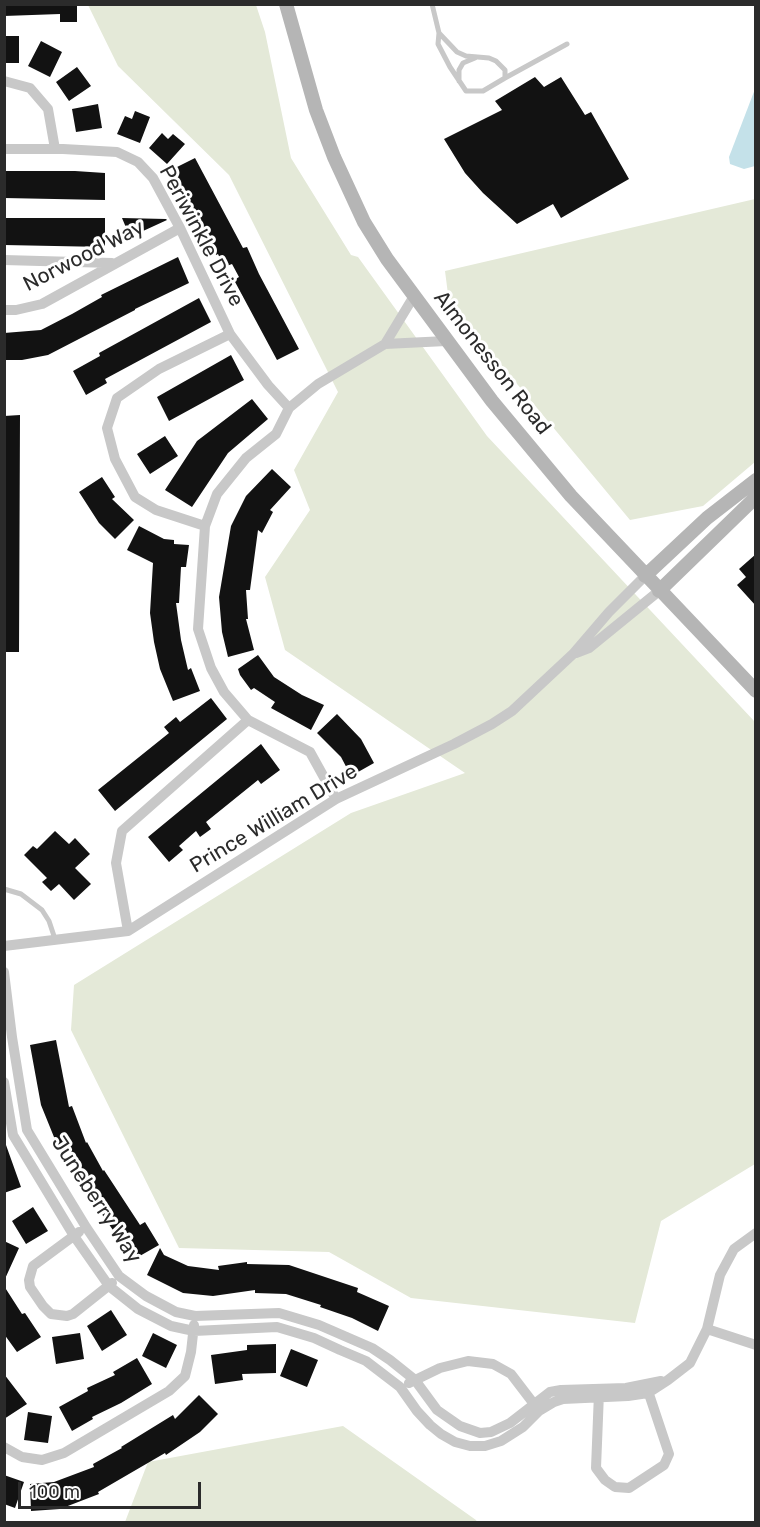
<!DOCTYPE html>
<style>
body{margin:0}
#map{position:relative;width:760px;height:1527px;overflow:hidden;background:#fff;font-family:Rubik,sans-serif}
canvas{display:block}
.frame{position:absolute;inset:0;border:6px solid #2b2b2b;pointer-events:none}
.scale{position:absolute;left:18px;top:1482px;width:183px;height:27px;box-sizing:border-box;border:3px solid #2b2b2b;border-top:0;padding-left:8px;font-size:18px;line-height:21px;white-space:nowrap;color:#2b2b2b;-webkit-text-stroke:4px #fff;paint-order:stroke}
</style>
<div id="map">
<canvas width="760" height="1527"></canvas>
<div class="frame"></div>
<div class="scale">100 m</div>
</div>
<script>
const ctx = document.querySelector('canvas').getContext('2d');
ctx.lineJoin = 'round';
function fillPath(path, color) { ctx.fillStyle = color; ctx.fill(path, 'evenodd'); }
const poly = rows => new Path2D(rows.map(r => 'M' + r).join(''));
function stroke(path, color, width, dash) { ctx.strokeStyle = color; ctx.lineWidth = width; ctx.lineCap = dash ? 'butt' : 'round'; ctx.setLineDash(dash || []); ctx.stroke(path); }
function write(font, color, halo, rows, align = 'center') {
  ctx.font = font + ' Rubik,sans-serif'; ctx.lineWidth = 6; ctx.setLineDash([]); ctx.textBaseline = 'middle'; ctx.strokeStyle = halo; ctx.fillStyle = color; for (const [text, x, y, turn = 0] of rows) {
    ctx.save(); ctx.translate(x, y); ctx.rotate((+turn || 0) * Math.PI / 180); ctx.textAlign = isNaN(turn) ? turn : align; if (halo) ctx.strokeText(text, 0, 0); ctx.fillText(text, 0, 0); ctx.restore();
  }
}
fillPath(poly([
 [88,5,256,5,265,32,291,158,351,255,358,257,487,436,755,722,755,1164,661,1221,635,1323,411,1298,329,1252,179,1248,71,1030,74,985,351,813,465,773,285,650,265,577,310,510,294,470,338,392,229,175,118,66],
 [755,199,755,462,703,506,630,520,449,302,445,271],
 [343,1426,476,1520,477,1522,125,1522,148,1462]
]), '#e4e9d8');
fillPath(poly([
 [755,89,755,166,744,169,730,164,729,157]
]), '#c4e1e9');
fillPath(poly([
 [4,4,77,4,77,22,60,22,60,14,4,16],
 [4,36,19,36,19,63,4,63],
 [41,41,62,52,50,77,28,66],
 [77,67,91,86,69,101,56,82],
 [535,77,544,87,561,77,585,115,591,112,629,179,561,218,553,204,517,224,483,193,465,173,444,139,502,110,495,101],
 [98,104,102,128,76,132,72,109],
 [135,111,150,117,140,143,117,134,125,116,132,119],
 [162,133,168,139,173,134,185,144,167,164,149,148],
 [195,158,243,248,247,247,259,274,299,349,277,360,234,280,239,277,232,264,224,267,218,254,216,255,171,170],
 [4,171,75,171,105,173,105,200,4,198],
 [4,218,105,218,105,247,4,245],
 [122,218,166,219,167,220,130,237],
 [178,257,189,283,135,309,135,310,48,355,22,360,4,360,4,333,41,330,72,314,102,297,101,295],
 [199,298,211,322,105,379,107,383,86,395,73,371,100,356,99,353],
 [231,355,244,380,169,421,157,397],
 [252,399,268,419,228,453,192,507,165,490,197,441],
 [20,415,19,652,4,652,4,416],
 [165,436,178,456,150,474,137,454],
 [272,469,291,487,270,510,273,512,262,533,258,530,250,590,246,590,248,619,246,619,254,650,228,657,222,632,219,597,231,526,246,496],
 [102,477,115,497,112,499,134,520,115,539,99,523,79,492],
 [139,526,164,539,174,540,174,544,189,545,186,567,181,567,179,603,176,603,181,640,188,670,191,668,200,691,173,701,160,669,154,642,150,613,153,563,127,550],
 [756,554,756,606,737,585,746,577,739,569],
 [258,655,274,677,302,695,324,705,311,730,271,708,275,702,254,688,251,690,240,675,238,669],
 [211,698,227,719,115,811,98,790,169,733,164,727,176,717,180,722],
 [337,714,361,739,374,763,351,776,341,757,317,733],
 [261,744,280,770,261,784,258,780,206,822,211,829,200,837,196,831,179,846,183,850,169,862,148,837],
 [55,831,69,844,75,838,90,854,75,868,91,884,74,900,59,884,51,891,42,882,47,878,24,855,33,846,37,849],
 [56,1040,69,1107,72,1106,86,1143,87,1142,103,1171,104,1170,140,1225,145,1222,159,1245,131,1261,115,1233,76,1177,56,1142,41,1105,30,1045],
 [6,1145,21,1187,4,1193,4,1146],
 [33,1207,48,1231,26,1244,12,1221],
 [4,1241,19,1248,4,1281],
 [160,1248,164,1255,188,1266,219,1270,218,1266,247,1262,247,1264,289,1265,358,1288,357,1292,389,1306,378,1331,352,1318,320,1307,321,1305,286,1294,255,1293,255,1290,213,1296,183,1293,147,1275],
 [4,1286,22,1314,25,1313,41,1337,17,1352,4,1334],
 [111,1310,127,1335,102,1351,87,1326],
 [80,1333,84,1359,56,1364,52,1337],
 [153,1333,177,1345,166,1368,142,1356],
 [276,1344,276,1373,242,1374,243,1380,215,1384,211,1355,247,1350,247,1345],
 [291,1349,318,1360,307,1387,280,1376],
 [137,1358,152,1384,121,1403,92,1417,93,1419,72,1431,59,1407,88,1391,87,1388,115,1375,113,1372],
 [4,1374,27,1404,4,1419],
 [199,1395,218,1414,200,1432,166,1455,165,1453,98,1492,99,1494,60,1509,31,1511,30,1484,54,1482,94,1467,93,1464,122,1448,121,1447,173,1415,175,1419],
 [28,1412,52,1416,48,1443,24,1440],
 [4,1475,24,1482,15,1508,4,1504]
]), '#121212');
stroke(poly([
 [432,4,439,33,438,44,450,67,466,91,483,91,505,78,505,70,496,61,489,58,466,56,457,52,439,33],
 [505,78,567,44],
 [459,81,459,70,463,63,475,58],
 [4,889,21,894,42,910,49,921,55,939]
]), '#c8c8c8', 5);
stroke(poly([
 [4,81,30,88,48,109,55,149],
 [4,149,63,149,117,152,138,162,153,178,180,228,230,334,268,385,289,408],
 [4,260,112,263],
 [4,310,16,310,42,304,180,228],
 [385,344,446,341],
 [205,526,156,510,135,497,115,459,107,428,117,398,159,369,230,334],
 [576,653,589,648,659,591],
 [336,799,310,752,248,720,224,692,211,668,198,629,205,526,217,494,246,458,276,434,289,408,318,384,385,344,414,296],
 [128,931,116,863,122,831,248,720],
 [4,946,128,931,336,799,454,744,492,724,512,711,573,654,609,612,645,576],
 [4,972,12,1037,27,1130,86,1227,119,1276,146,1296,176,1312,195,1316,279,1313,319,1325,372,1348,390,1360,415,1380,437,1410,460,1426,480,1433,491,1432,510,1423,550,1392,561,1390,626,1388,661,1381],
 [4,1082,13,1135,74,1236,109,1286,138,1309,171,1326,194,1331,277,1327,314,1338,340,1350,366,1361,400,1387,417,1411,430,1425,441,1434,455,1442,470,1446,485,1446,501,1441,523,1427,539,1411,554,1402,563,1399,628,1396,648,1393,668,1380,690,1363,707,1329,720,1275,734,1249,756,1233],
 [79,1232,33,1266,29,1280,30,1287,43,1306,51,1314,67,1316,73,1314,112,1283],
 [707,1329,756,1345],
 [409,1383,440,1368,468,1361,493,1364,511,1374,537,1408],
 [599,1393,596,1468,605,1480,615,1487,629,1488,664,1465,669,1454,647,1388],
 [4,1447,22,1457,42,1460,64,1453,169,1391,185,1376,191,1352,194,1325]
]), '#c8c8c8', 10);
stroke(poly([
 [286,4,316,110,334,157,364,222,387,259,492,401,571,496,756,691],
 [645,576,707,518,756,480],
 [659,591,756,497]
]), '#b5b5b5', 14);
write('21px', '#2b2b2b', '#fff', [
 ["Periwinkle Drive",201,236,62],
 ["Norwood Way",84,256,-27],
 ["Almonesson Road",492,363,52],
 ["Prince William Drive",274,819,-31],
 ["Juneberry Way",96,1200,57]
]);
</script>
